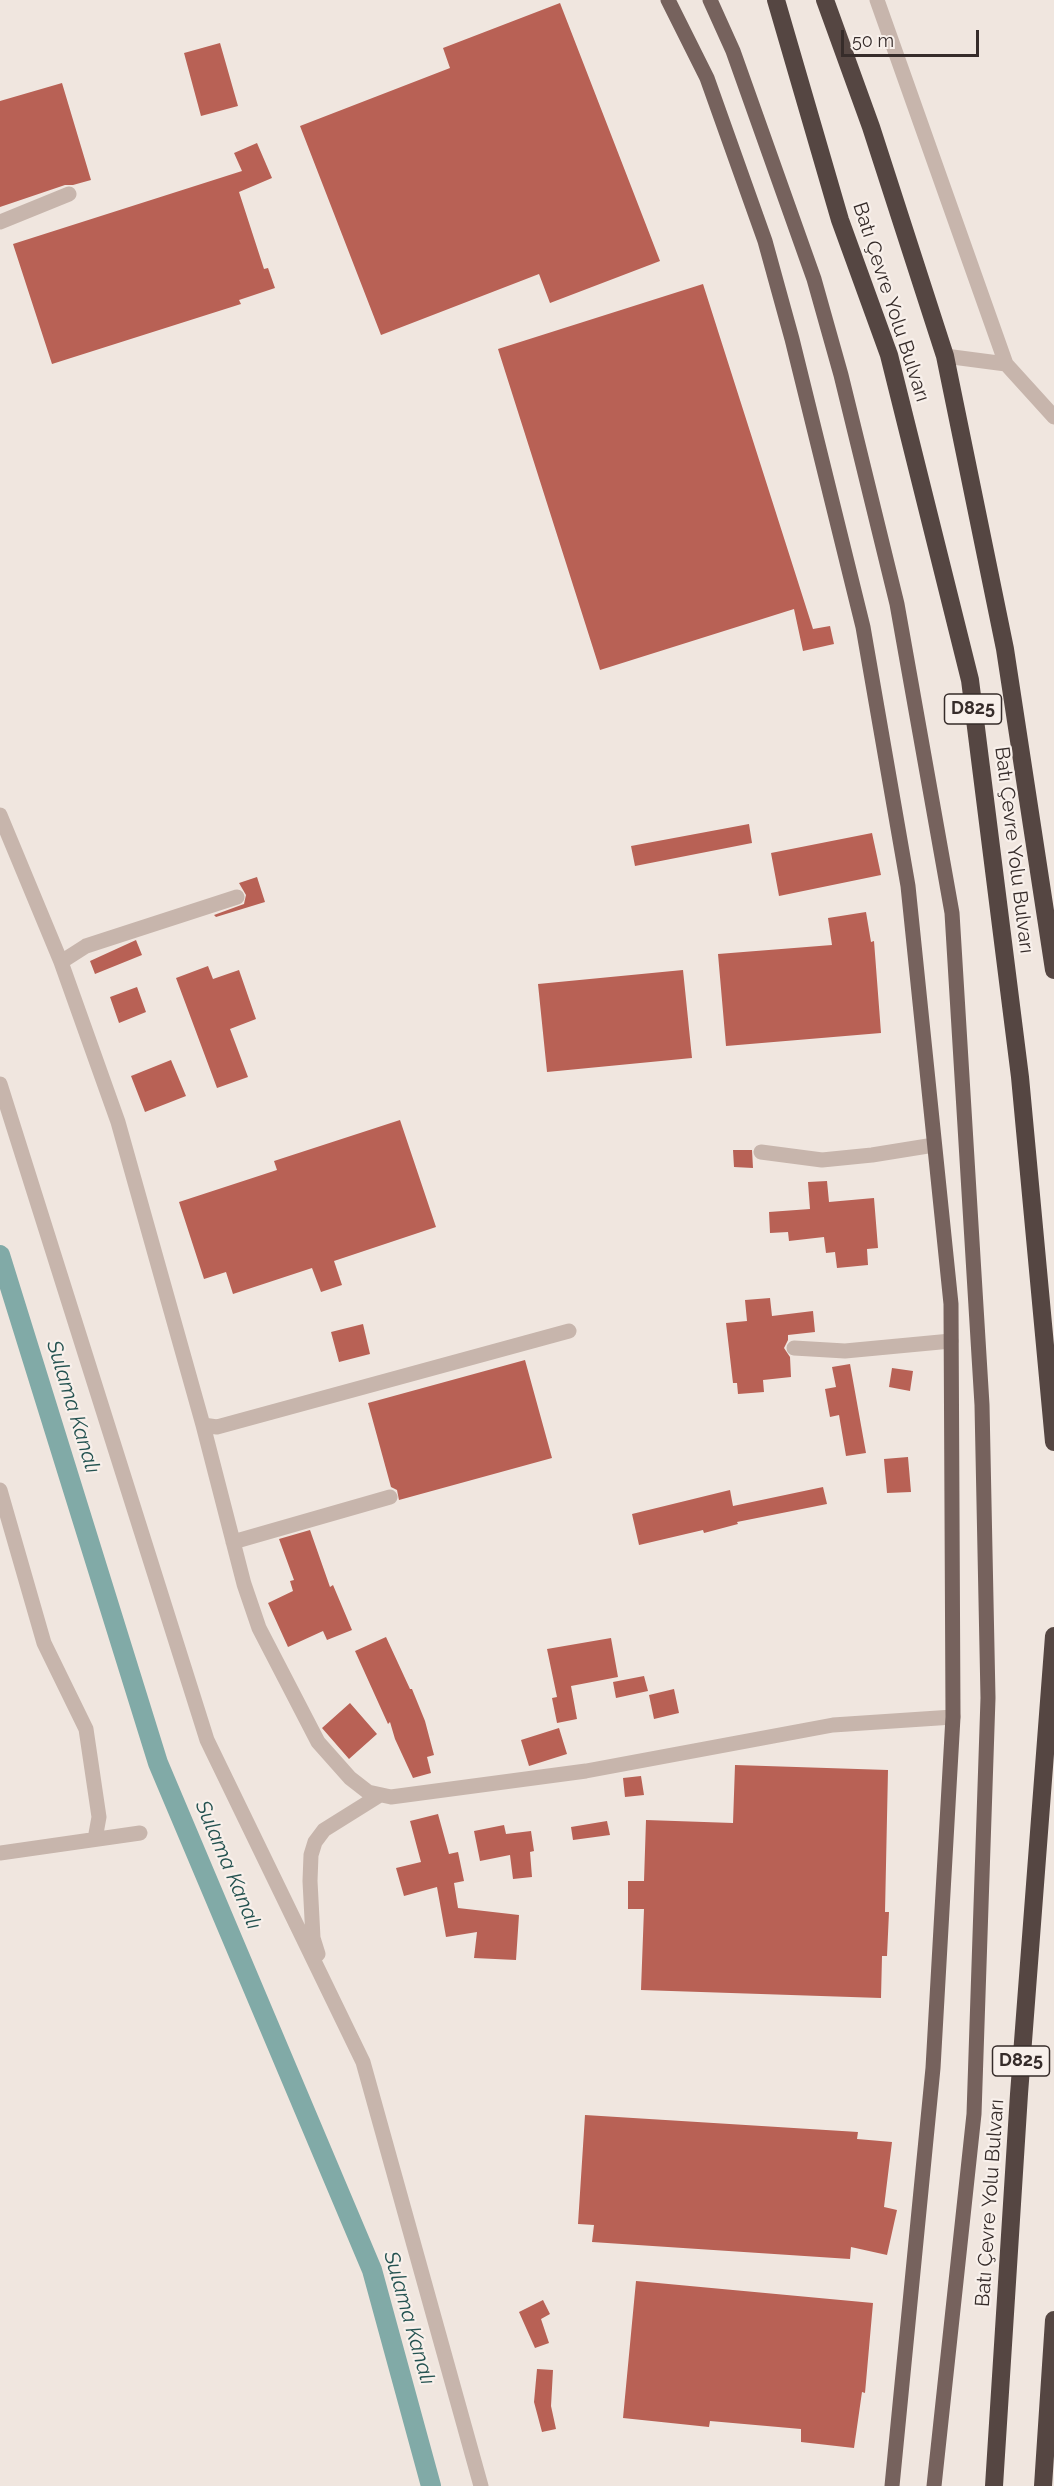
<!DOCTYPE html>
<meta charset="utf-8">
<style>
body{margin:0}
#map{position:relative;width:1054px;height:2486px;overflow:hidden;background:#f0e6df;font-family:Raleway,sans-serif}
canvas{display:block}
.scale{position:absolute;left:841px;top:30px;width:138px;height:27px;box-sizing:border-box;border:3px solid #362c2a;border-top:0;padding-left:8px;font-size:18px;line-height:21px;white-space:nowrap;color:#362c2a;-webkit-text-stroke:4px #f8f0eb;paint-order:stroke}
</style>
<div id="map">
<canvas width="1054" height="2486"></canvas>
<div class="scale">50 m</div>
</div>
<script>
const ctx = document.querySelector('canvas').getContext('2d');
ctx.lineJoin = 'round';
const poly = rows => new Path2D(rows.map(r => 'M' + r).join(''));
function stroke(path, color, width, dash) { ctx.strokeStyle = color; ctx.lineWidth = width; ctx.lineCap = dash ? 'butt' : 'round'; ctx.setLineDash(dash || []); ctx.stroke(path); }
function fillPath(path, color) { ctx.fillStyle = color; ctx.fill(path, 'evenodd'); }
function write(font, color, halo, rows, align = 'center') {
  ctx.font = font + ' Raleway,sans-serif'; ctx.lineWidth = 4.5; ctx.setLineDash([]); ctx.textBaseline = 'middle'; ctx.strokeStyle = halo; ctx.fillStyle = color; for (const [text, x, y, turn = 0] of rows) {
    ctx.save(); ctx.translate(x, y); ctx.rotate((+turn || 0) * Math.PI / 180); ctx.textAlign = isNaN(turn) ? turn : align; if (halo) ctx.strokeText(text, 0, 0); ctx.fillText(text, 0, 0); ctx.restore();
  }
}
stroke(poly([
 [0,1255,158,1763,372,2270,431,2486]
]), '#81aaa7', 20);
fillPath(poly([
 [560,3,660,261,550,303,539,274,381,335,300,126,450,68,443,48],
 [220,43,238,106,201,116,184,53],
 [62,83,91,180,73,185,65,185,0,207,0,101],
 [257,143,272,178,239,192,264,269,268,268,275,288,239,300,241,304,52,364,13,244,242,171,234,153],
 [703,284,813,629,830,626,834,644,803,651,794,609,600,670,498,349],
 [749,824,752,843,635,866,631,846],
 [872,833,881,875,779,896,771,853],
 [257,877,265,902,216,917,214,915,244,904,246,895,239,883],
 [866,912,871,942,874,941,881,1033,726,1046,718,954,832,945,828,918],
 [136,940,142,955,95,974,90,961],
 [208,966,213,979,239,970,256,1019,230,1029,248,1077,217,1088,176,978],
 [683,970,692,1058,547,1072,538,984],
 [137,987,146,1012,119,1023,110,997],
 [171,1060,186,1096,145,1112,131,1076],
 [400,1120,436,1227,334,1261,342,1285,321,1292,312,1268,233,1294,226,1272,204,1279,179,1202,277,1170,274,1161],
 [733,1150,752,1150,753,1168,734,1167],
 [827,1181,829,1202,874,1198,878,1248,867,1249,868,1265,837,1268,835,1252,826,1253,824,1237,789,1241,788,1232,770,1233,769,1212,810,1209,808,1182],
 [770,1298,772,1316,813,1311,815,1332,788,1335,788,1340,784,1348,790,1357,791,1377,763,1380,764,1392,738,1394,737,1383,733,1383,726,1323,747,1321,745,1300],
 [363,1324,370,1354,339,1362,331,1332],
 [525,1360,552,1458,399,1500,397,1490,391,1487,368,1403],
 [850,1364,866,1453,846,1456,839,1415,830,1417,825,1389,836,1387,832,1367],
 [892,1368,913,1371,910,1391,889,1387],
 [908,1457,911,1492,887,1493,884,1459],
 [823,1487,827,1504,737,1522,738,1524,704,1533,703,1530,639,1545,632,1514,730,1490,733,1506],
 [310,1530,330,1587,333,1585,352,1630,327,1640,323,1631,288,1647,268,1603,293,1591,290,1581,294,1580,279,1539],
 [386,1637,410,1689,412,1689,425,1721,434,1755,427,1757,431,1773,413,1778,395,1739,390,1722,388,1724,355,1651],
 [611,1638,618,1677,571,1686,577,1719,557,1723,552,1698,557,1697,547,1649],
 [644,1676,648,1691,616,1698,613,1682],
 [674,1689,679,1713,654,1719,649,1695],
 [350,1703,377,1734,349,1759,322,1728],
 [559,1728,567,1754,529,1766,521,1740],
 [735,1765,888,1770,885,1912,889,1912,887,1956,882,1956,881,1998,641,1990,644,1909,628,1909,628,1881,644,1881,646,1820,733,1823],
 [641,1776,644,1795,625,1797,623,1778],
 [438,1814,449,1854,458,1852,464,1881,454,1883,458,1908,519,1915,516,1960,474,1958,477,1932,446,1937,437,1887,404,1896,396,1868,421,1862,410,1821],
 [607,1821,610,1835,573,1840,571,1827],
 [504,1825,506,1834,531,1831,534,1851,530,1852,532,1877,513,1879,510,1855,480,1861,474,1831],
 [585,2115,858,2132,857,2139,892,2142,884,2207,897,2210,887,2255,851,2247,850,2259,592,2242,594,2225,578,2224],
 [636,2281,873,2303,865,2393,862,2392,854,2448,801,2442,801,2429,710,2421,709,2427,623,2418],
 [543,2300,550,2314,541,2319,549,2343,535,2348,519,2312],
 [537,2369,553,2370,551,2406,556,2429,542,2432,534,2402]
]), '#b86155');
stroke(poly([
 [877,0,1006,364],
 [0,222,69,194],
 [945,356,1006,364,1054,417],
 [0,815,61,962,118,1122,203,1425,244,1584,259,1628,318,1742,350,1778,368,1792,391,1797,586,1771,833,1725,953,1717],
 [61,962,86,946,237,897],
 [0,1084,207,1740,363,2062,481,2486],
 [761,1152,822,1160,872,1155,934,1145],
 [794,1348,845,1351,951,1341],
 [203,1425,217,1427,569,1331],
 [0,1490,44,1643,86,1729,99,1817,95,1839],
 [233,1542,390,1497],
 [0,1853,140,1833],
 [318,1954,313,1938,310,1881,311,1855,315,1842,324,1830,380,1795]
]), '#c7b5ac', 15);
stroke(poly([
 [668,0,707,78,765,241,792,339,863,627,908,886,951,1304,953,1717,933,2068,892,2486],
 [710,0,733,51,814,279,841,375,897,604,952,913,982,1405,988,1698,974,2114,934,2486]
]), '#76625d', 15);
stroke(poly([
 [776,0,840,220,889,355,970,680,1020,1077,1054,1442],
 [825,0,871,127,945,356,1005,649,1054,970],
 [994,2486,1019,2094,1054,1636],
 [1043,2486,1054,2320]
]), '#554642', 18);
for (const [x, y, w] of [
 [973,709,57],
 [1021,2061,57]
]) { const box = new Path2D(); box.roundRect(x - w / 2, y - 15, w, 30, 4.5); ctx.fillStyle = '#f8f0eb'; ctx.fill(box); stroke(box, '#362c2a', 1.5); }
write('bold 18px', '#362c2a', null, [
 ["D825",973,709],
 ["D825",1021,2061]
]);
write('20px', '#362c2a', '#f8f0eb', [
 ["Batı Çevre Yolu Bulvarı",891,302,72],
 ["Batı Çevre Yolu Bulvarı",1014,850,83],
 ["Batı Çevre Yolu Bulvarı",990,2203,-86]
]);
write('italic 21px', '#245250', '#f8f0eb', [
 ["Sulama Kanalı",73,1407,73],
 ["Sulama Kanalı",228,1865,67],
 ["Sulama Kanalı",409,2318,74]
]);
</script>
